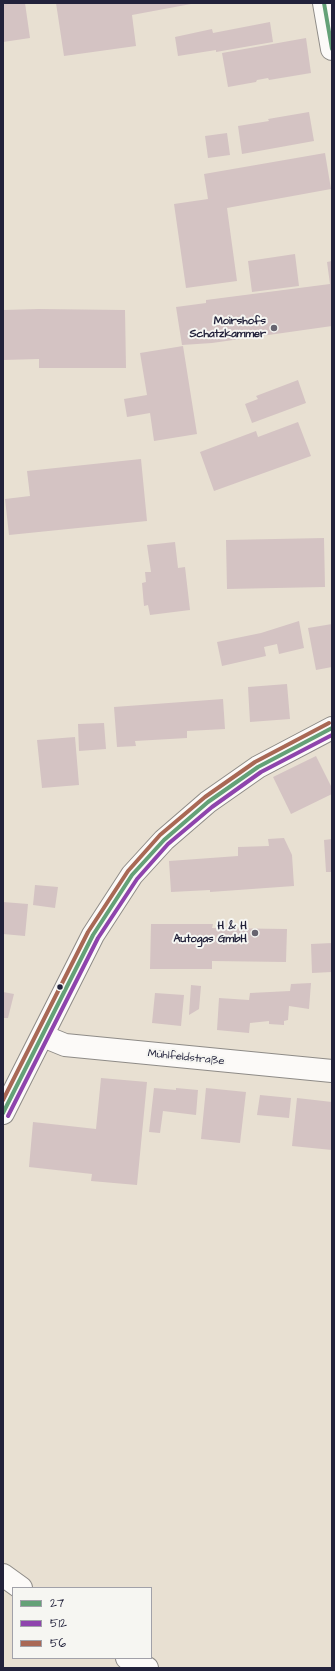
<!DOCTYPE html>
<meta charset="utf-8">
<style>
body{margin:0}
#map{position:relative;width:335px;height:1671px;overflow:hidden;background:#e8e0d2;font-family:"Architects Daughter",sans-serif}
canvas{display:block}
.frame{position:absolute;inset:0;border:4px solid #22223b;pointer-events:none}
.legend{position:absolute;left:12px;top:1587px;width:140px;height:72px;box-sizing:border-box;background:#f6f6f2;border:1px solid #a1a1a9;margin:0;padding:5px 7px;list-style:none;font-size:12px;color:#22223b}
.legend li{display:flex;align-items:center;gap:8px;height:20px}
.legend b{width:20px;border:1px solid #a1a1a9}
</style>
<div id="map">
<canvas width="335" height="1671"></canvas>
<div class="frame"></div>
<ul class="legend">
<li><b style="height:5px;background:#64a177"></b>27</li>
<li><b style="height:5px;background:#8e44ad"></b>512</li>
<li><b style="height:5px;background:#a96855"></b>56</li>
</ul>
</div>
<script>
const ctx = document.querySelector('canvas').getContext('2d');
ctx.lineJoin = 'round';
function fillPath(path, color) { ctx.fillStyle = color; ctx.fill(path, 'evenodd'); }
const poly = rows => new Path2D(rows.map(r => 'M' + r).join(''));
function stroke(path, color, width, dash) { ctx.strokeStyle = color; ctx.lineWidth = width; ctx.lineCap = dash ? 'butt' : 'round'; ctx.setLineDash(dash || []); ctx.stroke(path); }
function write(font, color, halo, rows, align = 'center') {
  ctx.font = font + ' "Architects Daughter",sans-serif'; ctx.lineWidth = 4; ctx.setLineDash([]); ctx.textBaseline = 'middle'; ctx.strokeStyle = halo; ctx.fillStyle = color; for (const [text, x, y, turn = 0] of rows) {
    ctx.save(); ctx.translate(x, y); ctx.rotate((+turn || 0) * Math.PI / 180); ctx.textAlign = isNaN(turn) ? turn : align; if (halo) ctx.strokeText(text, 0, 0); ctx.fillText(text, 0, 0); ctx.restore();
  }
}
fillPath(poly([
 [3,3,25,3,30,38,3,42],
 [56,3,191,3,191,4,132,15,136,46,64,56],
 [270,22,273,42,216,52,216,50,178,56,175,37,212,29,213,33],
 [306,38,311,73,269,80,268,78,257,80,256,82,228,87,222,53],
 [309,112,314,141,242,154,238,126,269,121,268,119],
 [227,133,230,155,208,158,205,136],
 [325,153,331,189,227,208,237,281,186,288,174,204,208,199,204,174],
 [295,254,299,286,252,292,248,261],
 [332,261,332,326,212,343,182,345,176,307,206,303,206,300,330,284,327,262],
 [39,309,125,310,126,368,39,368,39,359,3,360,3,310],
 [183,346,197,434,154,441,150,413,127,417,124,399,147,395,140,353],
 [298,380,306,403,252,423,245,404,258,399,256,396],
 [298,422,311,456,214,491,200,452,256,431,258,437],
 [141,459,147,521,9,535,5,499,30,496,27,471],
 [324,538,325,587,227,589,226,540],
 [175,542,178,568,185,567,190,610,150,615,148,605,144,606,142,583,146,582,145,572,151,572,147,545],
 [299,621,304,648,279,654,277,644,264,647,266,656,222,666,217,642,261,633],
 [332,624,332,667,316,670,308,628],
 [287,684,290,719,250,722,248,687],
 [223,699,225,729,187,731,187,738,135,741,136,746,117,747,114,707],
 [104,723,106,749,79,751,78,724],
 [75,737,79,785,42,788,37,740],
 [316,756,332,788,332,794,291,814,273,777],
 [284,838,292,855,294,886,210,892,210,890,171,892,169,861,238,856,238,847,269,846,268,839],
 [332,839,332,872,326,872,324,840],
 [35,885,58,887,55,908,33,905],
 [3,902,28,904,25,936,3,934],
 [151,924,213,924,212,928,287,929,286,962,212,961,212,969,150,969],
 [332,943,332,972,312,973,311,944],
 [311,983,309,1009,289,1006,288,1020,284,1021,284,1025,269,1024,269,1021,250,1023,249,1033,217,1030,219,998,249,1000,250,993,290,991,291,984],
 [191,985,201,986,199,1009,189,1015],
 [3,992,14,994,8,1018,3,1018],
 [155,993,184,995,181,1026,152,1023],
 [101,1078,147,1082,137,1185,91,1181,92,1174,29,1167,33,1122,96,1129],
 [154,1088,176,1090,176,1088,198,1090,196,1115,163,1111,160,1133,149,1132],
 [206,1088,246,1092,240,1143,201,1139],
 [260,1095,291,1098,289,1118,257,1115],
 [297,1098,332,1102,332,1150,292,1146]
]), '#d4c3c3');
const minor = poly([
 [324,3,332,49],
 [43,1036,65,1045,332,1071],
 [3,1113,93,935,132,875,164,840,208,802,258,767,332,728]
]);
const secondary = poly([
 [3,1575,21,1588],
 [127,1658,147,1668]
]);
stroke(minor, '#8e8b87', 24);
stroke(secondary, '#8e8b87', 24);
stroke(minor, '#fcfaf8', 22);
stroke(secondary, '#fcfaf8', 22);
stroke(poly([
 [324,3,332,49],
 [3,1113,93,935,132,875,164,840,208,802,258,767,332,728]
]), '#64a177', 4);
stroke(poly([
 [8,1116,98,938,137,879,168,844,212,807,261,772,332,735]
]), '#8e44ad', 4);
stroke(poly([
 [3,1100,88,932,128,871,160,835,205,797,255,762,329,723]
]), '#a96855', 4);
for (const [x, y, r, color] of [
 [274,328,4,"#676470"],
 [255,933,4,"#676470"],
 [60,987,3.5,"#22223b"]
]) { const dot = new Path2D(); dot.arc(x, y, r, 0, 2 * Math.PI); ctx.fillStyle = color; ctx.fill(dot); stroke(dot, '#f6f6f2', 1.5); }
write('bold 11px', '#22223b', '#f6f6f2', [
 ["Moirshofs",266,322],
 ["Schatzkammer",266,335],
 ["H & H",247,927],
 ["Autogas GmbH",247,940]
], 'right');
write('11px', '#22223b', '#f6f6f2', [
 ["Mühlfeldstraße",186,1058,6]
]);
</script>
